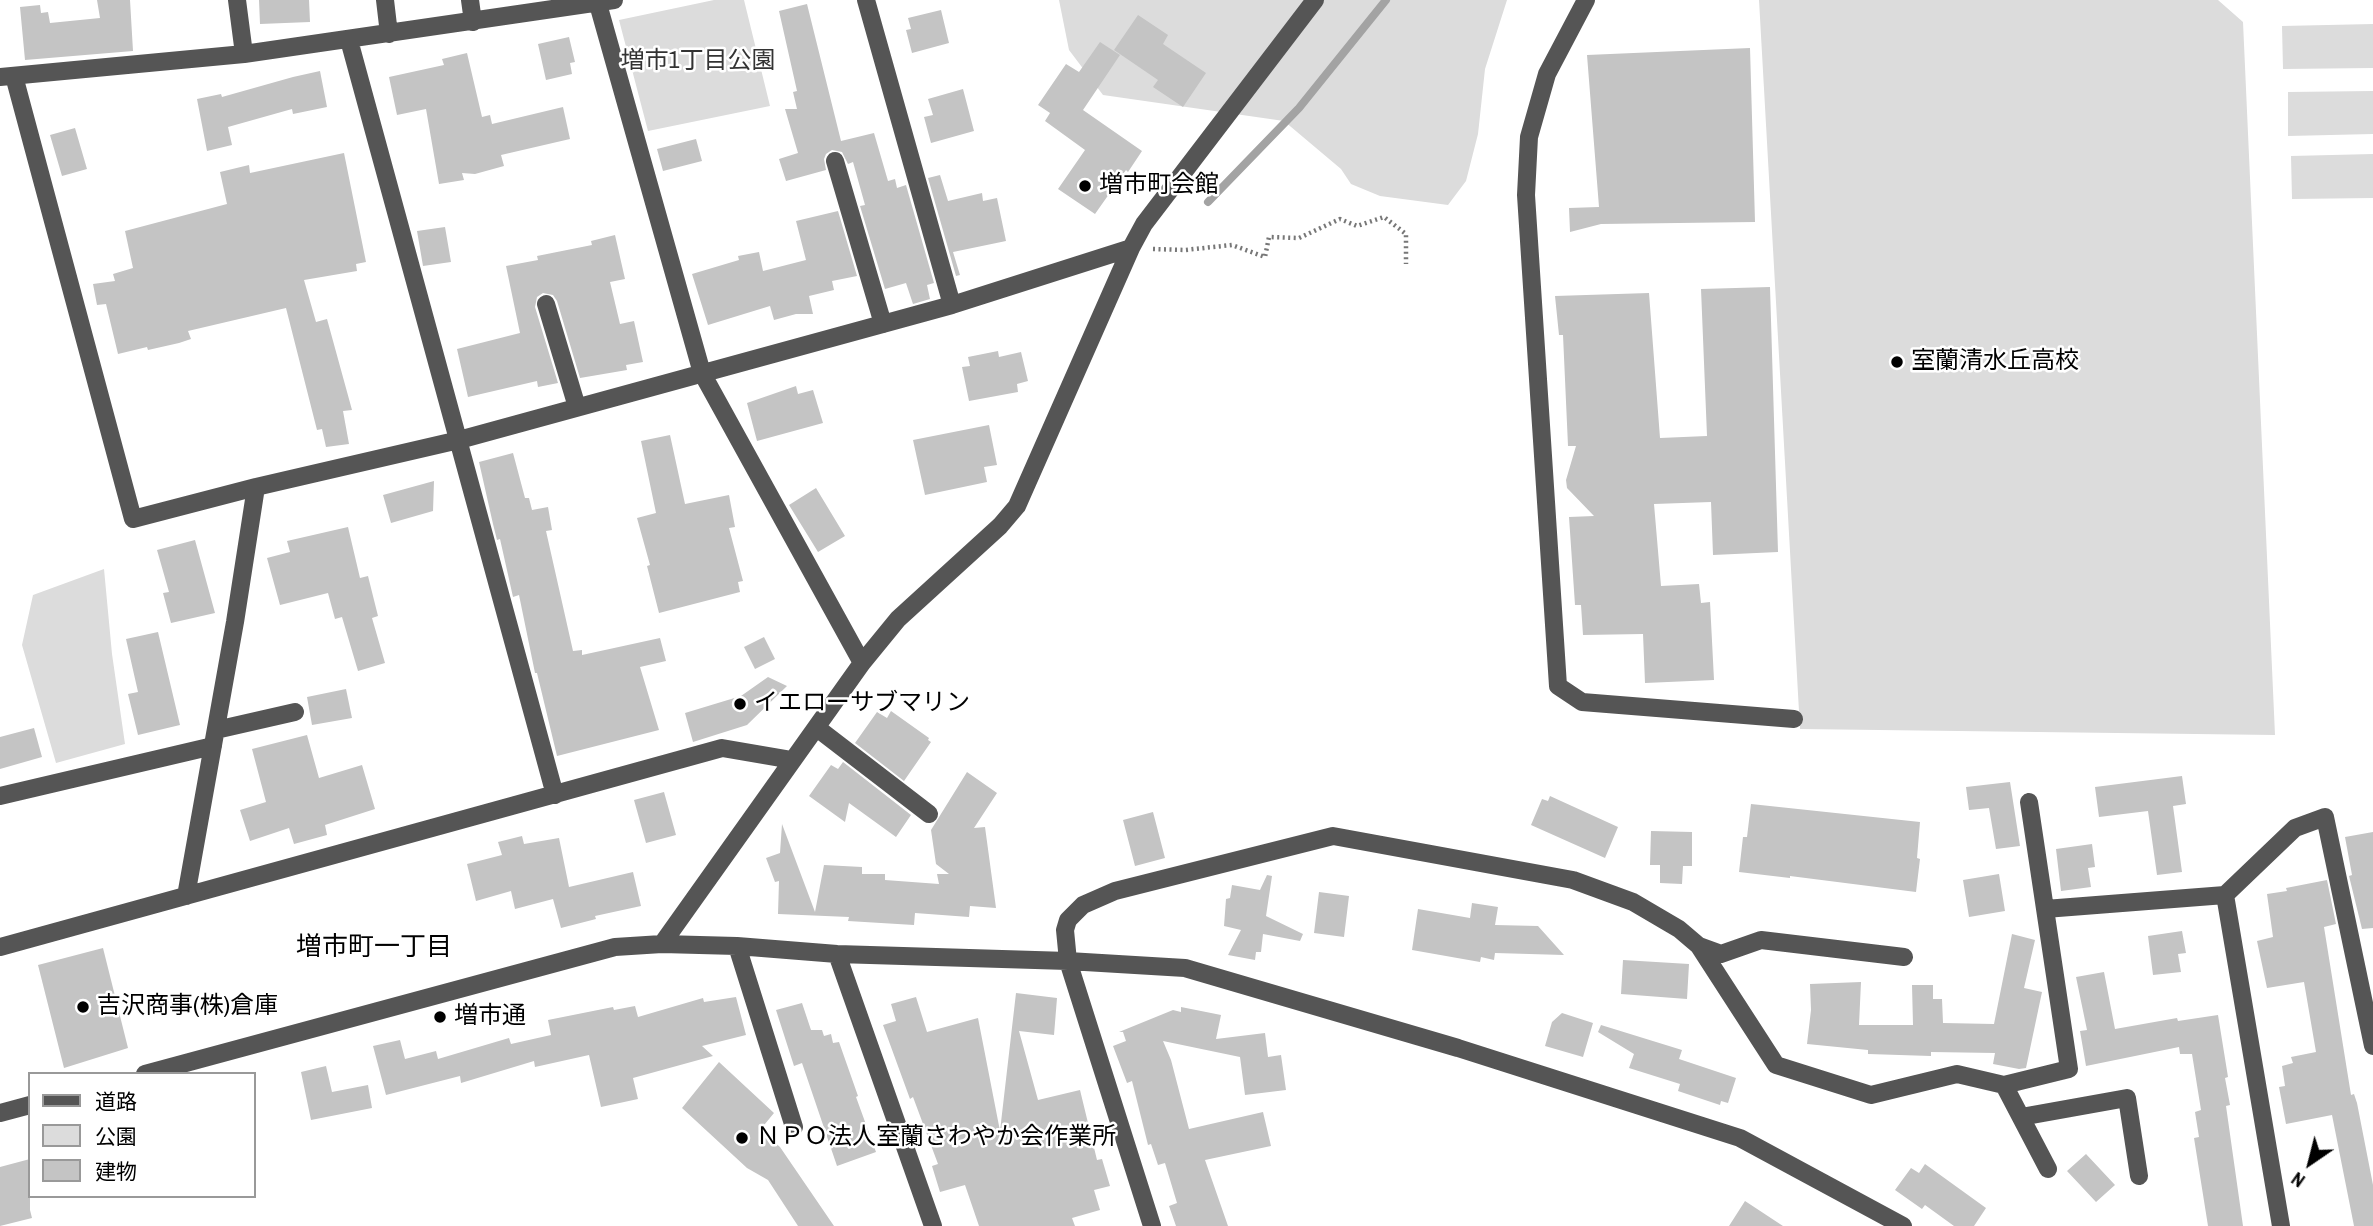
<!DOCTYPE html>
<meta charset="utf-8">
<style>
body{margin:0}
#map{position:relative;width:2373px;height:1226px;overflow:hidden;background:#fff;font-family:"Archivo Narrow","Noto Sans JP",sans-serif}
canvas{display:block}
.legend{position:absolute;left:28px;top:1072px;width:228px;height:126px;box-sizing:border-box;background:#fff;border:2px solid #999;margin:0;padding:9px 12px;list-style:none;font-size:21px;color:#000}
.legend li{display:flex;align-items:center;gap:14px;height:35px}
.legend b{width:35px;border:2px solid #999}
.north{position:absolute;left:2275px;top:1128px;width:70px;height:70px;-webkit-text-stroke:5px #fff;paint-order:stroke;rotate:215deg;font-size:19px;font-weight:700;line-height:28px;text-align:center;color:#000}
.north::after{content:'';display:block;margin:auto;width:24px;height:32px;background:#000;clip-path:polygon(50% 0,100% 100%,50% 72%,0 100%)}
</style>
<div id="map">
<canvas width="2373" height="1226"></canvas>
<ul class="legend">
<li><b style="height:9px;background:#555"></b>道路</li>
<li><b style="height:19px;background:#dcdcdc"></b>公園</li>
<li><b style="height:19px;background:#c4c4c4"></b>建物</li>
</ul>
<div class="north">N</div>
</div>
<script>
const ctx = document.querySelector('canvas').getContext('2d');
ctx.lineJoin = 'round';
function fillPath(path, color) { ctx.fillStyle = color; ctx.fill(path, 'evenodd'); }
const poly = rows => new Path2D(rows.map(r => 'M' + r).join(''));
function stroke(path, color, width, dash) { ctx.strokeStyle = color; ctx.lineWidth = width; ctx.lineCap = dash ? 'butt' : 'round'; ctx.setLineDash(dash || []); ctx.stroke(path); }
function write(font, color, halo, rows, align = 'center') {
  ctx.font = font + ' "Archivo Narrow","Noto Sans JP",sans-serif'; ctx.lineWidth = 5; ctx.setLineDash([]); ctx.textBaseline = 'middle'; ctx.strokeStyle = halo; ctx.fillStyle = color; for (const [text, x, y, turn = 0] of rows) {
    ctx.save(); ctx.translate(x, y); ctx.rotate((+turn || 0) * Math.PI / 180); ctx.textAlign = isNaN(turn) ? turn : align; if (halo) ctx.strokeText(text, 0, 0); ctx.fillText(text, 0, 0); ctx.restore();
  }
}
fillPath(poly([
 [714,0,744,0,770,106,648,131,619,20],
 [1059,0,1507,0,1485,69,1478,134,1466,181,1448,205,1380,196,1351,184,1341,169,1284,121,1103,95,1069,50],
 [1759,0,2218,0,2243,22,2275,735,1800,729],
 [2373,24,2373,68,2283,69,2282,26],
 [2373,91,2373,134,2288,136,2288,92],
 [2373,154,2373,198,2292,199,2291,156],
 [104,569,112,654,125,744,56,763,22,645,33,595]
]), '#dcdcdc');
stroke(poly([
 [1208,202,1299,108,1386,0]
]), '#a3a3a3', 8);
fillPath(poly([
 [97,0,130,0,133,51,25,60,20,7,40,5,41,13,48,12,50,23,100,18],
 [259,0,309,0,310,22,260,24],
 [807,4,841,141,874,133,888,181,895,179,897,188,906,185,934,283,927,285,930,299,913,304,906,283,885,289,860,206,865,205,853,162,848,164,842,152,832,150,826,154,824,159,826,170,786,181,779,159,798,153,785,109,797,109,793,92,797,91,779,11],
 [941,10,949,43,912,53,906,30,911,29,908,18],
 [1138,15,1168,35,1163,44,1206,73,1183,107,1153,87,1158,80,1114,50],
 [569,37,575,62,570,63,572,74,546,80,538,44],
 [1100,42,1120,55,1083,110,1142,151,1128,172,1126,170,1095,214,1058,189,1085,150,1045,121,1050,113,1038,105,1066,64,1079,72],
 [1750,48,1755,222,1601,224,1570,232,1569,208,1599,207,1587,55],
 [467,53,482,117,490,115,492,124,563,107,570,139,501,155,504,166,475,174,462,173,464,180,439,184,426,109,397,115,389,77,444,65,442,59],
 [320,71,327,107,293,114,292,109,228,127,232,145,207,151,197,99,221,94,222,97,293,77],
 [963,89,974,131,931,143,924,117,933,115,928,99],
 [75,128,87,169,62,176,50,135],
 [696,139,702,161,663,171,657,149],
 [344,153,366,262,356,264,357,271,304,280,316,322,327,319,352,410,343,411,349,444,326,447,322,429,317,430,286,308,188,331,191,339,179,343,148,350,147,347,118,354,106,304,97,305,93,284,115,281,113,274,133,268,125,231,227,204,220,172,249,165,250,173],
 [940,175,948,201,982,193,983,201,997,198,1006,241,953,252,960,275,956,276,928,178],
 [838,211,857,276,832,281,834,290,809,296,813,314,796,314,774,320,770,306,708,325,692,274,739,260,738,256,759,252,763,271,806,260,796,221],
 [445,227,451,262,423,266,417,231],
 [615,235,625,279,610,282,620,324,634,321,643,362,626,365,627,370,580,378,557,301,553,295,543,293,537,297,535,307,558,383,538,387,537,381,468,397,457,349,520,333,506,266,538,260,537,256,592,245,591,241],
 [1770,287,1778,552,1713,555,1711,502,1654,504,1661,586,1699,584,1701,603,1710,602,1714,680,1645,683,1643,634,1583,635,1581,605,1575,605,1569,517,1594,516,1567,488,1566,480,1576,446,1568,446,1563,335,1559,335,1555,296,1649,293,1660,438,1707,436,1701,289],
 [998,351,999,357,1021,352,1028,381,1017,384,1018,392,969,401,962,367,970,366,968,357],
 [796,386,798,394,813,390,823,423,757,441,747,403],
 [989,425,997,465,984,467,987,482,925,495,913,440],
 [670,435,685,504,729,495,735,527,729,528,743,581,738,582,740,592,659,613,647,566,650,565,637,518,656,513,641,441],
 [513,453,525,498,529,498,532,510,548,507,552,530,546,531,573,651,582,650,582,655,660,638,666,661,640,667,659,730,557,756,537,673,535,673,519,595,513,597,500,539,497,540,493,524,479,462],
 [434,481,433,511,391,523,383,495],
 [816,488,845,536,818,552,789,505],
 [348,527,360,578,368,576,378,616,372,618,385,663,358,671,342,617,335,619,328,593,280,605,267,558,290,552,287,541],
 [195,540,215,613,171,623,163,593,169,592,157,550],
 [158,632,180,725,138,735,128,694,138,692,126,639],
 [764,637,775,659,755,669,744,647],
 [768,677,787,686,747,725,693,742,685,713,741,696],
 [346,689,352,718,312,725,307,697],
 [891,711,929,738,928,740,931,742,904,781,855,743,877,712,887,718],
 [34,728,42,757,0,769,0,737],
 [307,735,319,778,362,765,375,809,325,825,327,835,294,844,289,828,250,841,240,810,266,802,252,749],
 [843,762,911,815,896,837,849,803,845,822,809,796,831,765,838,769],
 [967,772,997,793,974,828,985,827,996,908,970,906,969,917,915,913,914,925,848,921,849,917,778,914,779,881,775,882,766,858,780,853,782,824,815,912,824,865,862,867,862,874,885,874,885,880,939,884,937,874,949,874,936,864,931,830],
 [2182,776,2186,804,2173,806,2182,872,2157,875,2148,811,2099,817,2095,787],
 [2010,782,2020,846,1996,849,1989,808,1969,810,1966,787],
 [664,792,676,835,646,843,634,800],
 [1550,796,1618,827,1605,858,1531,825,1542,799,1548,801],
 [1751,804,1920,822,1917,858,1920,859,1916,892,1790,876,1790,878,1739,872,1743,837,1747,837],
 [1153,812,1165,858,1135,866,1123,820],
 [1651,831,1692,832,1692,866,1683,866,1682,884,1660,883,1660,865,1650,865],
 [2373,832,2373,928,2362,929,2349,876,2352,875,2345,837],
 [522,836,524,844,559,838,569,887,633,872,641,906,595,916,596,919,561,928,553,899,515,909,511,891,476,901,467,864,502,855,498,842],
 [2092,844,2095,867,2088,868,2091,887,2061,891,2056,849],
 [1999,874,2005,911,1969,917,1963,880],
 [1267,875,1272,876,1266,916,1303,934,1300,941,1263,934,1261,952,1256,952,1255,960,1228,955,1241,930,1224,926,1226,899,1230,898,1232,885,1260,890],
 [2327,880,2336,924,2324,927,2351,1095,2354,1094,2357,1103,2373,1185,2373,1226,2354,1226,2332,1115,2286,1124,2279,1087,2285,1086,2282,1066,2293,1063,2291,1057,2316,1052,2304,982,2267,988,2257,941,2273,937,2267,894,2287,891,2286,888],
 [1319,892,1349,896,1344,937,1314,933],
 [1472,903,1498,907,1495,925,1538,926,1564,955,1495,953,1494,960,1481,957,1480,962,1412,950,1418,909,1470,918],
 [2182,931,2186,953,2178,954,2181,972,2153,975,2148,936],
 [2012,934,2035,940,2024,988,2042,992,2026,1068,2019,1069,1993,1064,1995,1053,1931,1052,1931,1056,1868,1054,1868,1050,1807,1044,1811,1010,1810,984,1861,982,1859,1025,1913,1025,1912,985,1933,985,1933,999,1942,999,1943,1023,1994,1024],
 [103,948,128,1048,64,1068,38,965],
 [1623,960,1689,964,1687,999,1621,994],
 [2104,972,2115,1029,2177,1018,2178,1021,2218,1015,2228,1077,2225,1078,2230,1105,2226,1106,2243,1226,2208,1226,2194,1138,2199,1137,2195,1112,2201,1110,2192,1054,2180,1054,2179,1047,2086,1066,2080,1031,2087,1030,2076,977],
 [1016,993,1057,998,1054,1035,1019,1031,1038,1100,1080,1090,1097,1160,1102,1159,1110,1186,1094,1190,1100,1210,1072,1218,1075,1226,979,1226,965,1185,940,1192,932,1166,938,1164,913,1097,910,1099,883,1025,896,1021,891,1004,916,997,927,1032,978,1018,1000,1131],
 [736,997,746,1035,702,1046,713,1056,633,1078,638,1099,601,1107,589,1055,535,1067,534,1061,461,1083,460,1076,386,1095,373,1046,400,1040,405,1059,436,1051,438,1059,509,1038,511,1044,551,1035,548,1020,613,1007,614,1010,635,1006,638,1017,703,998,704,1002],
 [802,1003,811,1030,822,1030,824,1036,831,1034,833,1043,839,1042,858,1096,856,1097,876,1152,837,1166,802,1063,794,1066,776,1010],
 [1181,1007,1221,1015,1216,1039,1265,1033,1268,1057,1281,1055,1286,1090,1245,1095,1240,1057,1163,1041,1171,1060,1189,1129,1263,1112,1271,1146,1205,1160,1228,1226,1176,1226,1169,1206,1177,1203,1165,1163,1158,1165,1151,1144,1148,1145,1132,1081,1127,1083,1113,1046,1126,1041,1123,1032,1119,1032,1173,1010,1181,1012],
 [1562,1013,1593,1023,1583,1057,1545,1046,1552,1022],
 [1601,1025,1682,1050,1679,1059,1736,1078,1728,1103,1721,1101,1720,1105,1678,1091,1680,1084,1629,1068,1634,1054,1598,1032],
 [719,1062,774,1113,760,1130,780,1147,834,1226,798,1226,768,1180,747,1168,682,1108],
 [326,1066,332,1092,368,1085,372,1108,311,1120,301,1072],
 [2086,1154,2115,1185,2096,1202,2067,1171],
 [30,1159,30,1210,32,1218,0,1226,0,1167],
 [1925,1164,1986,1208,1974,1226,1954,1226,1925,1205,1922,1209,1895,1190,1911,1168,1919,1173],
 [1745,1201,1783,1226,1729,1226]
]), '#c4c4c4');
stroke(poly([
 [1153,249,1185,250,1232,245,1265,257,1269,237,1299,238,1340,219,1357,226,1384,217,1406,234,1406,264]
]), '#777', 4.5, [2, 3.5]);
stroke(poly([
 [237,0,244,54],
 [385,0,389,34],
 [470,0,473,22],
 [866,0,952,305],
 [1586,0,1547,74,1529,137,1526,195,1558,686,1582,702,1794,719],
 [598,4,702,373,862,663],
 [349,40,555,795],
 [14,76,133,519,256,487,459,440,952,305,1131,248],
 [0,77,244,54,614,0],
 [835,161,883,324],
 [546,304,577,407],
 [817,728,929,814],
 [216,730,295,712],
 [0,796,213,746],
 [2225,895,2295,828,2325,817,2373,1046],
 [186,896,235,622,256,487],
 [2045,909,2225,895,2281,1226],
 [662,944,862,663,898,619,1000,526,1017,506,1131,248,1144,224,1315,0],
 [737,946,794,1127],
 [1699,946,1721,954,1761,940,1904,957],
 [0,947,722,748,792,760],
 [837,954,933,1226],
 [145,1074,615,947,662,944,737,946,837,954,1068,961,1185,968,1458,1048,1740,1138,1903,1226],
 [2004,1085,2069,1069,2029,802],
 [0,1113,30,1105],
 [2021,1117,2127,1098,2139,1176],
 [1152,1226,1068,961,1065,930,1068,920,1083,905,1115,891,1333,836,1573,880,1633,902,1679,929,1699,946,1776,1065,1871,1095,1957,1074,2004,1085,2048,1169]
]), '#555', 18);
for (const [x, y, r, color] of [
 [1085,186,7,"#000"],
 [1897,362,7,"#000"],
 [740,704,7,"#000"],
 [83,1007,7,"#000"],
 [440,1017,7,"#000"],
 [742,1138,7,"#000"]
]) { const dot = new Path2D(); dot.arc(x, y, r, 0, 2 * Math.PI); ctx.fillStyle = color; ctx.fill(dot); stroke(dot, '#fff', 2.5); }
write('24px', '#333', '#fff', [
 ["増市1丁目公園",698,62]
]);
write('24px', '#000', '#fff', [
 ["増市町会館",1099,186],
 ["室蘭清水丘高校",1911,362],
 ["イエローサブマリン",754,704],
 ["吉沢商事(株)倉庫",97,1007],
 ["増市通",454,1017],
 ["ＮＰＯ法人室蘭さわやか会作業所",756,1138]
], 'left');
write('26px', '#000', '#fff', [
 ["増市町一丁目",374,948]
]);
</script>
